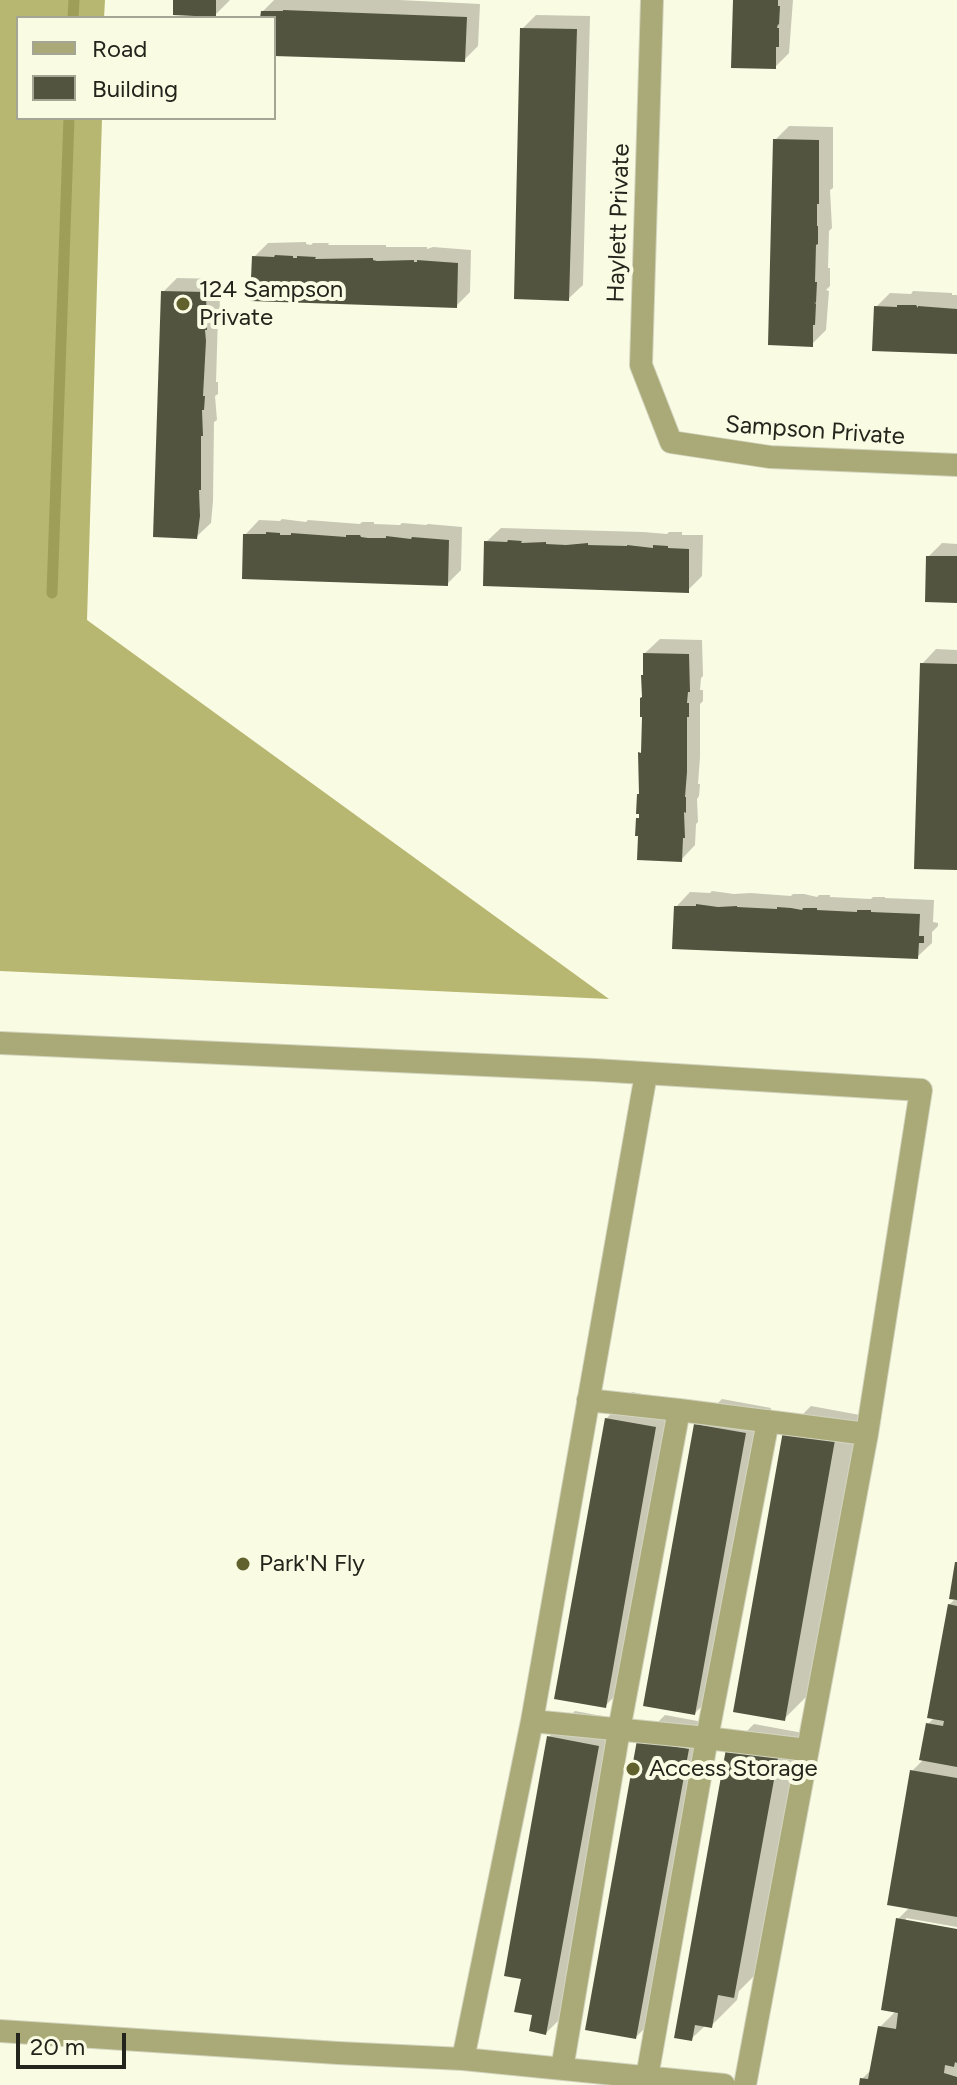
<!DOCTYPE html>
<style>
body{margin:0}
#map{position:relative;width:957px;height:2085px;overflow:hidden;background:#fafbe3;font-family:Figtree,sans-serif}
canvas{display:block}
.legend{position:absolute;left:16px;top:16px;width:260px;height:104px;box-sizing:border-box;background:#fafbe3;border:2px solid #a4a593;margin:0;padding:10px 14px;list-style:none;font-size:24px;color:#23241b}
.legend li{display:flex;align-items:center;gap:16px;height:40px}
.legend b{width:40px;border:2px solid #a4a593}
.scale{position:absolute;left:16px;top:2033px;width:110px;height:36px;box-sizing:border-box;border:4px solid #23241b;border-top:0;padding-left:10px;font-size:24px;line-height:28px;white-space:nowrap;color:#23241b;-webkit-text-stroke:6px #fafbe3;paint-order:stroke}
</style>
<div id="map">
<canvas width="957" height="2085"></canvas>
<ul class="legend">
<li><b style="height:10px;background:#a9aa77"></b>Road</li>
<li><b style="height:22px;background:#535440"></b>Building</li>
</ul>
<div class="scale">20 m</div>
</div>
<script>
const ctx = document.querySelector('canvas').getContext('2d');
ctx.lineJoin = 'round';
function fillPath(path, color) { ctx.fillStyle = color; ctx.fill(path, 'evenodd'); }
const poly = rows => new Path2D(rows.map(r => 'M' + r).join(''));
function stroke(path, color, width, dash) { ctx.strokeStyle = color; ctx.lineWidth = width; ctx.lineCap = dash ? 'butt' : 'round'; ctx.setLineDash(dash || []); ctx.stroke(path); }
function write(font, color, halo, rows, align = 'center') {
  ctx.font = font + ' Figtree,sans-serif'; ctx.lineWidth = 8; ctx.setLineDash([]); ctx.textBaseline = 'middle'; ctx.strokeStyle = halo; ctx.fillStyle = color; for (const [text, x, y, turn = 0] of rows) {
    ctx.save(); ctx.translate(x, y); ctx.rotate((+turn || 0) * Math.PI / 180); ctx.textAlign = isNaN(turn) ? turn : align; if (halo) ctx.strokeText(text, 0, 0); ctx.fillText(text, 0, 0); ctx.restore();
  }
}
fillPath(poly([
 [0,0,105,0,104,18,18,18,18,118,102,118,87,620,609,999,0,971]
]), '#b7b771');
fillPath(poly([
 [175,0,230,0,215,15],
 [274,0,399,0,480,4,478,46,464,60,274,54,274,18,262,18,263,11],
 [735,0,793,0,789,53,775,67],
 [536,15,590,16,583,285,568,299,522,29],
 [789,126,833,127,833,188,830,190,832,228,829,231,828,268,830,268,830,286,826,290,829,291,826,330,812,344,775,140],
 [306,242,306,244,311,245,313,243,329,243,328,245,386,245,386,247,427,247,427,249,433,247,471,250,470,292,456,306,254,257,268,243],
 [177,278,219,279,220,314,218,316,216,382,218,382,218,394,215,396,217,420,214,422,213,501,211,523,196,537,163,292],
 [913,291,952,293,952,295,957,295,957,352,876,307,890,293,911,294],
 [282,519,306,522,308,520,360,524,362,522,374,522,374,524,400,525,402,523,426,525,428,524,462,527,461,570,447,584,245,535,259,520,280,521],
 [501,528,643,532,667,534,669,532,682,532,682,535,703,535,702,576,688,590,486,542],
 [942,543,957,544,957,601,928,557],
 [660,639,702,640,703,676,701,678,700,690,703,690,703,701,700,704,700,757,698,784,700,784,699,796,697,799,698,822,696,824,695,845,681,860,638,819,641,816,640,753,643,751,645,653],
 [936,649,957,650,957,868,922,664],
 [712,891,734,894,750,893,791,896,793,894,804,894,817,897,819,895,830,895,830,897,871,899,873,897,885,897,885,898,934,900,933,922,938,923,938,926,932,932,932,943,917,957,676,907,690,892,710,893],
 [632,1392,681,1402,631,1680,605,1706,606,1419],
 [722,1399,771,1408,721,1687,695,1713,696,1425],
 [811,1406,860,1415,810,1693,784,1719,785,1432],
 [957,1564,957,1927,906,1918,906,1922,957,1931,957,2085,861,2085,862,2079,872,2069,880,2027,896,2011,898,1919,910,1907,912,1771,924,1759,928,1724,935,1717,949,1605,956,1598],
 [575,1711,624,1720,572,2007,546,2033,534,2014,523,1977,549,1737],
 [665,1715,714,1724,662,2011,636,2037,639,1741],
 [754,1724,803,1733,760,1970,739,1991,737,2000,711,2026,706,2025,691,2039,728,1750]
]), '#0003');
stroke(poly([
 [73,18,74,0],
 [52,593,69,118]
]), '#9e9e59', 11);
fillPath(poly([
 [173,0,216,0,216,17,173,15],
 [733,0,778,0,778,6,780,6,779,25,778,24,777,28,779,28,779,47,776,47,776,69,731,68],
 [283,10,467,17,465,62,274,56,274,18,260,18,261,11,283,11],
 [520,28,577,29,569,301,514,299],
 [773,139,819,140,819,204,817,204,817,226,818,226,818,244,816,245,815,282,817,282,816,303,814,302,816,304,815,325,813,325,813,347,768,345],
 [275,255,293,256,293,258,297,258,297,256,316,257,315,259,373,258,373,260,377,261,414,260,414,262,417,262,417,260,458,263,457,308,250,301,252,256,274,257],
 [161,291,206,292,207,330,205,330,206,341,203,396,205,396,204,410,202,410,203,436,201,436,201,490,199,490,200,516,197,539,153,537],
 [897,305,916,305,918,308,918,306,957,309,957,354,872,351,874,306,897,307],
 [266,532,280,533,280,535,291,535,291,533,346,537,346,535,360,535,361,537,368,538,386,538,386,536,411,539,412,537,449,540,448,586,242,579,243,534,266,534],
 [508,540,522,541,521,543,546,542,546,544,566,545,588,543,588,545,627,546,627,545,653,548,653,545,668,546,668,548,689,549,689,593,483,586,484,541,507,542],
 [926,556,957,556,957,603,925,602],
 [643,653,689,654,690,692,688,692,687,703,689,703,689,717,687,717,687,772,685,797,686,797,686,813,684,812,685,838,683,838,682,862,637,860,638,836,635,836,636,818,639,818,639,814,636,814,637,794,639,794,638,752,641,753,642,717,640,717,640,698,642,697,641,675,643,675],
 [920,663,957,664,957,870,914,869],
 [696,904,718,907,737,906,737,907,777,909,777,907,791,908,802,910,803,908,817,908,817,910,857,912,857,910,871,910,871,912,920,914,919,936,924,936,924,943,919,943,918,959,672,949,674,906,696,906],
 [605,1418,656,1427,606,1708,554,1699],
 [694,1424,746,1433,695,1715,643,1706],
 [783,1431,835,1440,785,1721,733,1712],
 [955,1562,957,1562,957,1600,949,1599],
 [948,1604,957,1606,957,1767,919,1760,926,1723,943,1726,944,1721,927,1718],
 [547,1736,599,1746,546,2035,529,2031,532,2015,514,2012,521,1979,504,1976],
 [637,1740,689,1749,636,2039,585,2030],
 [726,1749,778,1758,734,1998,718,1995,712,2028,695,2025,692,2041,674,2038],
 [910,1770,957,1778,957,1917,887,1905],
 [896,1918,957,1929,957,2063,955,2062,954,2067,945,2065,944,2073,957,2077,957,2085,859,2085,860,2078,868,2079,878,2026,896,2029,898,2013,881,2010]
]), '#535440');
const service = poly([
 [0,1043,595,1070,921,1090,867,1434,745,2085],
 [679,1410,867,1434],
 [768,1421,707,1738,807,1750],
 [532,1721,707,1738,647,2077],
 [0,2031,338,2053,463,2059,724,2085],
 [463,2059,532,1721,646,1074],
 [562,2069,619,1730,679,1410,588,1400]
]);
const minor = poly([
 [652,0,641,365,671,442,770,457,957,465]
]);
stroke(service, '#d3d4bf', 24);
stroke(minor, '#d3d4bf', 24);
stroke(service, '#a9aa77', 22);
stroke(minor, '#a9aa77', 22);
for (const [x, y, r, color] of [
 [183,304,8,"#61612e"],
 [243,1564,8,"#61612e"],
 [633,1769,8,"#61612e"]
]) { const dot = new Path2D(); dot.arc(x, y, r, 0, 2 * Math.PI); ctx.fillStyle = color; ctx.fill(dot); stroke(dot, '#fafbe3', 3); }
write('24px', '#23241b', '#fafbe3', [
 ["Haylett Private",619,223,-88],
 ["Sampson Private",815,431,4]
]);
write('24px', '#23241b', '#fafbe3', [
 ["124 Sampson",199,290],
 ["Private",199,318],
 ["Park'N Fly",259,1564],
 ["Access Storage",649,1769]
], 'left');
</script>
